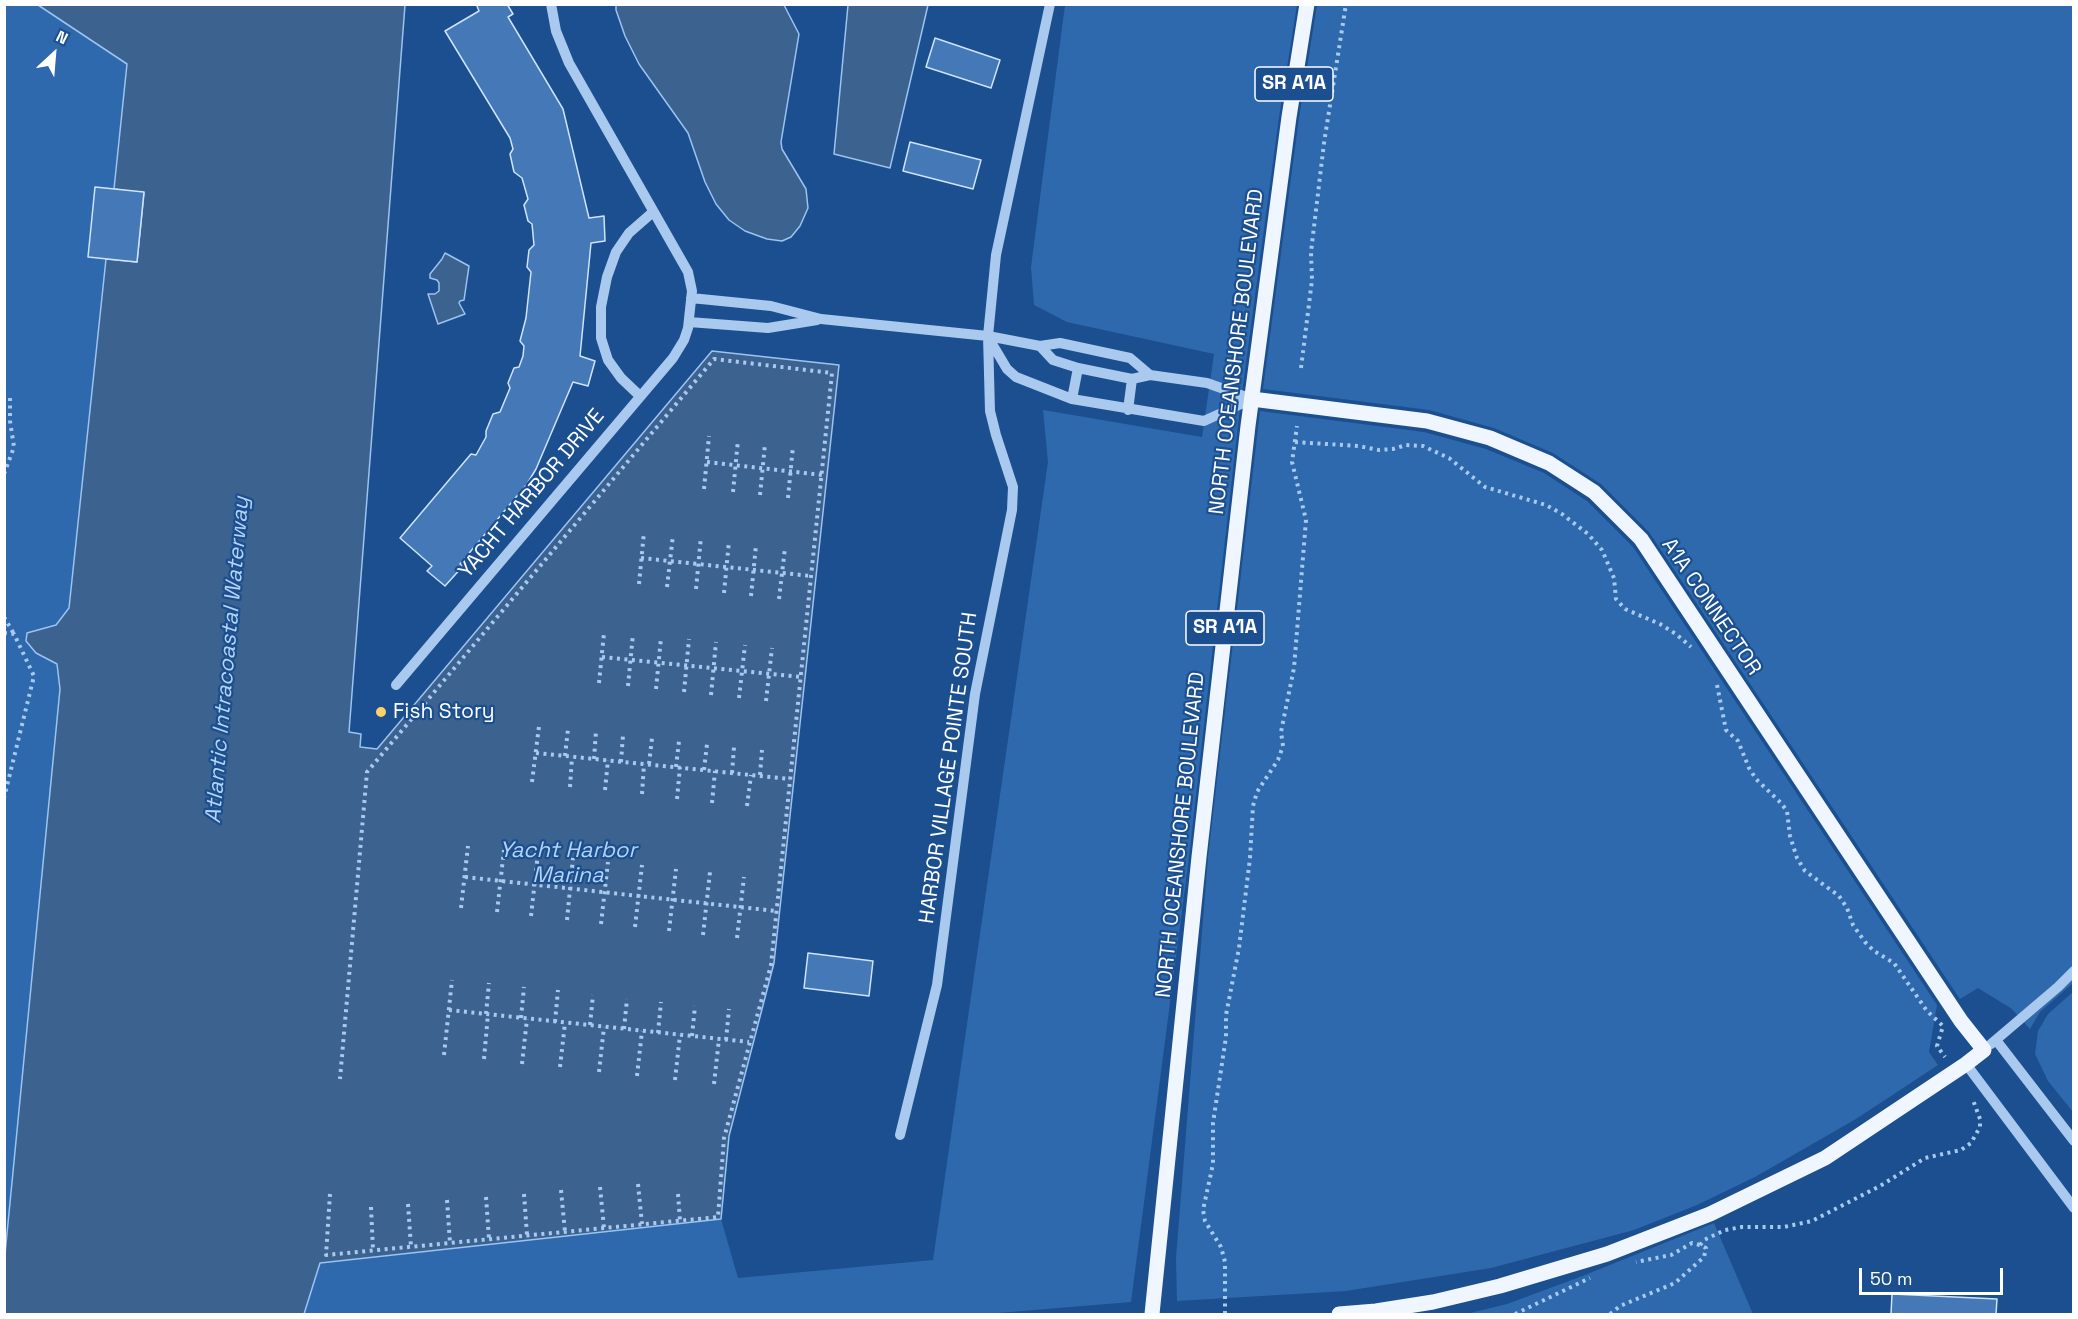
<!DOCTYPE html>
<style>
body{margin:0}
#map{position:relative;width:2078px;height:1319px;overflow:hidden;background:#1b4f8f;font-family:"Space Grotesk",sans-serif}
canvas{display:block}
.frame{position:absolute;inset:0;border:6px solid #fff;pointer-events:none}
.north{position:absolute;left:24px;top:24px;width:60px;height:60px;-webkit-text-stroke:4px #1b4f8f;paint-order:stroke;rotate:26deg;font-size:16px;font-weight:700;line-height:24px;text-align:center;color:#fff}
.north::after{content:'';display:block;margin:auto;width:21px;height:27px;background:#fff;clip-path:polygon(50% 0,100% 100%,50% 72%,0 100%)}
.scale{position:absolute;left:1859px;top:1268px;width:144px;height:27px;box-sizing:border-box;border:3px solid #fff;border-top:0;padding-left:8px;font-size:18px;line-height:21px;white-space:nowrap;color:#fff;-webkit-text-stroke:4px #1b4f8f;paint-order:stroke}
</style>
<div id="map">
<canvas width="2078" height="1319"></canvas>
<div class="frame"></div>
<div class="north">N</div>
<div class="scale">50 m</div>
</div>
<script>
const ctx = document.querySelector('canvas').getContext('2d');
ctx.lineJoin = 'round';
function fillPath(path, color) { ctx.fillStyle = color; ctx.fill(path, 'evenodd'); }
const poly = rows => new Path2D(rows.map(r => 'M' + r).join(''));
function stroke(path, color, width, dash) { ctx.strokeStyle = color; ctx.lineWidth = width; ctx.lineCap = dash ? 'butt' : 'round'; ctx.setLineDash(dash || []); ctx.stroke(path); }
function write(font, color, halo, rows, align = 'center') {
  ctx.font = font + ' "Space Grotesk",sans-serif'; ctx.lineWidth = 4.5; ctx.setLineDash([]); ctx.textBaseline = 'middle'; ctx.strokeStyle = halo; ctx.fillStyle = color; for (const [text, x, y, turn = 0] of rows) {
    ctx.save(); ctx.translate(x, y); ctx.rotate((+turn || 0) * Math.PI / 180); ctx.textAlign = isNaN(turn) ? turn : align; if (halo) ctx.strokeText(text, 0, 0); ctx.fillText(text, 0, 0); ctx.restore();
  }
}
fillPath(poly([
 [38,4,127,64,114,189,95,188,88,257,106,259,69,608,56,625,27,633,26,641,36,653,57,664,60,689,5,1254,4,5],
 [1065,5,1297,5,1279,117,1240,408,1189,857,1131,1302,986,1314,304,1314,320,1263,721,1219,738,1278,933,1260,1048,462,1043,410,1202,437,1214,354,1067,322,1034,305,1031,267],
 [1317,5,2073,5,2073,983,2040,1012,2030,1029,2012,1009,1978,988,1960,999,1649,532,1601,484,1553,453,1494,428,1429,410,1263,389,1299,118],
 [1260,411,1424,432,1486,449,1544,473,1587,501,1633,547,1937,1005,1929,1052,1938,1065,1856,1119,1755,1177,1697,1205,1634,1230,1491,1268,1346,1291,1177,1301,1176,1258,1208,857],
 [2073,992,2073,1112,2048,1081,2035,1054,2038,1031,2048,1014],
 [1714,1223,1753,1314,1466,1314,1507,1304,1585,1275]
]), '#2e69ad');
const water = poly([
 [38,5,405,5,349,732,361,734,360,747,377,749,712,351,839,365,774,963,729,1136,721,1219,320,1263,304,1314,5,1314,5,1254,60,689,57,664,36,653,26,641,27,633,56,625,69,608,106,259,137,262,144,193,114,189,127,64,38,5],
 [616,5,784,5,799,34,781,142,782,149,806,189,808,208,800,226,791,237,782,241,767,239,745,231,729,220,716,204,705,182,688,133,639,64,625,36,616,10,616,5],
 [848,5,928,5,890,168,834,154,848,5],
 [445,253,469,266,464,300,460,301,459,303,465,314,438,324,428,294,435,294,439,291,439,283,437,280,430,278,430,274,442,259,445,253]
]);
fillPath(water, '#3c6290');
stroke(water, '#9cc4f0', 1.5);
const building = poly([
 [480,4,507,4,513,14,508,17,563,109,589,218,604,216,605,241,591,243,580,356,595,361,588,386,573,382,536,469,527,484,460,564,463,566,445,586,427,571,432,566,400,538,471,454,476,455,486,437,486,431,493,414,500,412,510,388,508,383,514,368,519,367,523,356,524,346,520,341,526,318,531,272,527,267,529,250,534,245,532,224,528,221,524,205,528,199,522,178,514,172,510,154,513,149,510,138,445,31,479,11,477,6,480,4],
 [935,38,1000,60,991,88,926,67,935,38],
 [910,142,981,160,973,189,903,171,910,142],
 [95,187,144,192,137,262,88,257,95,187],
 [808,953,873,961,869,996,804,988,808,953],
 [1892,1294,1997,1299,1996,1314,1891,1314,1892,1294]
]);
fillPath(building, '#4478b7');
stroke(building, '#cfe3fa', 1.5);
stroke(poly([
 [1301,368,1312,280,1311,252,1324,143,1346,4],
 [1295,442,1358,446,1379,450,1393,449,1406,445,1423,446,1449,458,1485,487,1546,505,1562,514,1588,534,1602,550,1614,578,1616,599,1625,609,1660,624,1676,634,1691,647],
 [707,462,822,475],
 [4,474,14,447,10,421,10,394],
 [704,489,709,436],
 [733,492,738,440],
 [760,495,765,444],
 [788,498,793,446],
 [641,558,811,576],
 [639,584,644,532],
 [667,587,673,535],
 [696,589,701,537],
 [724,593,729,541],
 [751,596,756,545],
 [779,599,785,548],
 [4,617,14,634],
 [4,633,14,634,34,676,4,798],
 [602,657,801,677],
 [599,683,604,633],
 [1717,685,1726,730,1738,741,1749,768,1756,779,1781,803,1787,811,1790,836,1797,858,1805,871,1839,896,1847,908,1853,925,1865,942,1874,951,1894,963,1927,1011,1943,1026,1937,1046,1945,1057],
 [628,686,633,634],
 [656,689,661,638],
 [684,692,689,639],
 [711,695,716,642],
 [739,698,745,645],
 [766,701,772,648],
 [536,753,790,779],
 [565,756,568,729],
 [594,759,596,731],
 [621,762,623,735],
 [649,764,652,738],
 [676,767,679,741],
 [704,770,707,744],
 [732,773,734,747],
 [760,775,762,750],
 [532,782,539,726],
 [570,787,572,757],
 [605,790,608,760],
 [642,794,644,764],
 [677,799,680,767],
 [712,803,715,771],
 [747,806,751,775],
 [465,877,776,911],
 [461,908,468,846],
 [497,912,504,850],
 [531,916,538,853],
 [567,920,573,858],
 [601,924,608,862],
 [635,927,642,865],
 [669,931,676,869],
 [703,935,710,872],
 [737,938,744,877],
 [449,1010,749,1042],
 [486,1014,489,983],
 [521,1018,524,987],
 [555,1022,558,990],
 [590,1025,593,995],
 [624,1029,627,999],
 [658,1033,661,1002],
 [692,1036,695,1006],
 [726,1040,729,1009],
 [444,1055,452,980],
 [484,1059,488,1014],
 [522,1064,527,1019],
 [560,1067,565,1023],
 [599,1072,604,1027],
 [637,1076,642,1031],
 [675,1080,680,1035],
 [714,1084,719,1039],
 [638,1184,642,1224],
 [600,1187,604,1228],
 [561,1190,565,1232],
 [330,1194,326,1255,718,1217,724,1138,771,965,832,373,714,359,367,772,340,1079],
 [524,1194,527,1235],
 [678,1194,680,1221],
 [486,1197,489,1239],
 [447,1200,450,1243],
 [408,1204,411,1247],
 [371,1207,373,1250],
 [1700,1245,1704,1240,1725,1230,1742,1227,1784,1227,1812,1221,1880,1186,1925,1158,1961,1150,1971,1143,1980,1127,1980,1119,1973,1100],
 [1225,1314,1225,1262,1221,1247,1205,1221,1203,1210,1213,1164,1213,1123,1226,1037,1226,1015,1239,948,1250,858,1253,806,1257,792,1278,760,1283,746,1281,732,1294,668,1306,520,1292,462,1297,426],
 [1515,1314,1590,1278],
 [1610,1314,1620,1306,1675,1283,1704,1257,1706,1248,1700,1245,1692,1243,1671,1255,1636,1262]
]), '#a9c9ee', 4, [3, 4.5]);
stroke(poly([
 [691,298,771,306,821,319,988,336,1040,346,1060,343,1130,358,1150,375,1207,383,1252,399],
 [689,322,768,328,817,320],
 [988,337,1007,369,1016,377,1072,399,1204,421,1252,399],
 [1040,346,1053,360,1078,368,1132,379,1150,375],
 [640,396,621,378,608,360,601,338,601,307,607,277,616,252,629,233,653,212],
 [1072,399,1078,368],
 [1128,410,1132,379],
 [396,685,673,358,684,340,688,328,692,291,688,272,569,63,556,31,551,4],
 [1996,1040,2074,1141],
 [1991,1044,2058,987,2074,971],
 [1966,1064,2074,1208],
 [900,1135,937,985,975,694,1012,510,1013,487,996,435,990,411,988,336,996,255,1050,4]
]), '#a9c9ee', 10);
stroke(poly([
 [1252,399,1427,421,1490,438,1549,463,1594,492,1641,539,1961,1021,1984,1050,1966,1064,1825,1158,1710,1214,1607,1254,1500,1286,1433,1302,1376,1311,1339,1314],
 [1152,1314,1199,857,1248,426,1289,117,1307,4]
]), '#f0f6ff', 15);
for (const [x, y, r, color] of [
 [381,712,6,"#ffd166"]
]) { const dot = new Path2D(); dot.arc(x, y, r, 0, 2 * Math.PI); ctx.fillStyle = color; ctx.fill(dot); stroke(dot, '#1b4f8f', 2); }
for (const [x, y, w] of [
 [1294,84,78],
 [1225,628,78]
]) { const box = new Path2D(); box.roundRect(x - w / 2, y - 17, w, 34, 4.5); ctx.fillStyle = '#1b4f8f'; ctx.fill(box); stroke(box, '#fff', 1.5); }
write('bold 20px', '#fff', null, [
 ["SR A1A",1294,84],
 ["SR A1A",1225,628]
]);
write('21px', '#fff', '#1b4f8f', [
 ["NORTH OCEANSHORE BOULEVARD",1237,352,-83],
 ["YACHT HARBOR DRIVE",532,494,-50],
 ["A1A CONNECTOR",1711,607,56],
 ["HARBOR VILLAGE POINTE SOUTH",949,768,-82],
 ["NORTH OCEANSHORE BOULEVARD",1181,835,-84]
]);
write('21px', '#fff', '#1b4f8f', [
 ["Fish Story",393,712]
], 'left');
write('italic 22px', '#b5d3f5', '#1b4f8f', [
 ["Atlantic Intracoastal Waterway",228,660,-85],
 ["Yacht Harbor",568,851],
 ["Marina",568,876]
]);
</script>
